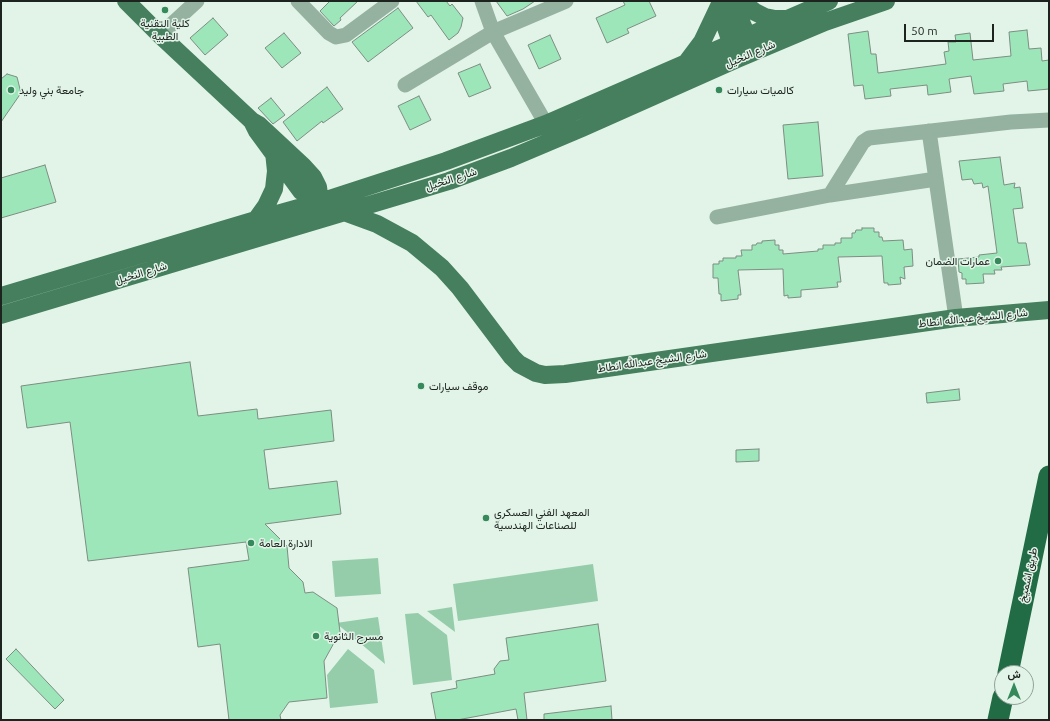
<!DOCTYPE html>
<meta charset="utf-8">
<style>
body{margin:0}
#map{position:relative;width:1050px;height:721px;overflow:hidden;background:#e2f4e8;font-family:Ubuntu,Vazirmatn,sans-serif}
canvas{display:block}
.frame{position:absolute;inset:0;border:2px solid #1d231f;pointer-events:none}
.north{position:absolute;left:994px;top:665px;width:40px;height:40px;box-sizing:border-box;background:#e2f4e8;border:1px solid #93a098;border-radius:50%;rotate:0deg;font-size:11px;font-weight:700;line-height:16px;text-align:center;color:#1d231f}
.north::after{content:'';display:block;margin:auto;width:14px;height:18px;background:#35895b;clip-path:polygon(50% 0,100% 100%,50% 72%,0 100%)}
.scale{position:absolute;left:904px;top:24px;width:90px;height:18px;box-sizing:border-box;border:2px solid #1d231f;border-top:0;padding-left:5px;font-size:12px;line-height:14px;white-space:nowrap;color:#1d231f;-webkit-text-stroke:3px #e2f4e8;paint-order:stroke}
</style>
<div id="map">
<canvas width="1050" height="721"></canvas>
<div class="frame"></div>
<div class="north">ش</div>
<div class="scale">50 m</div>
</div>
<script>
const ctx = document.querySelector('canvas').getContext('2d');
ctx.lineJoin = 'round';
function fillPath(path, color) { ctx.fillStyle = color; ctx.fill(path, 'evenodd'); }
const poly = rows => new Path2D(rows.map(r => 'M' + r).join(''));
function stroke(path, color, width, dash) { ctx.strokeStyle = color; ctx.lineWidth = width; ctx.lineCap = dash ? 'butt' : 'round'; ctx.setLineDash(dash || []); ctx.stroke(path); }
function write(font, color, halo, rows, align = 'center') {
  ctx.font = font + ' Ubuntu,Vazirmatn,sans-serif'; ctx.lineWidth = 3; ctx.setLineDash([]); ctx.textBaseline = 'middle'; ctx.strokeStyle = halo; ctx.fillStyle = color; for (const [text, x, y, turn = 0] of rows) {
    ctx.save(); ctx.translate(x, y); ctx.rotate((+turn || 0) * Math.PI / 180); ctx.textAlign = isNaN(turn) ? turn : align; if (halo) ctx.strokeText(text, 0, 0); ctx.fillText(text, 0, 0); ctx.restore();
  }
}
fillPath(poly([
 [378,558,381,594,335,597,332,561],
 [593,564,598,601,458,621,453,584],
 [452,607,455,632,427,611],
 [418,613,447,635,452,680,413,685,405,614],
 [378,617,385,664,336,623],
 [348,649,374,670,378,703,330,708,327,675]
]), '#95cdaa');
const building = poly([
 [330,1,358,1,340,18,341,20,334,26,320,11,330,1],
 [416,1,446,1,450,6,452,4,463,18,461,27,458,33,449,40,431,15,428,17,416,1],
 [496,1,535,1,523,9,507,16,496,1],
 [623,1,649,1,656,16,627,29,629,33,607,43,596,18,625,5,623,1],
 [398,8,413,28,368,62,352,42,398,8],
 [213,18,228,35,205,55,190,38,213,18],
 [1027,30,1029,49,1041,48,1042,61,1049,60,1049,89,1028,91,1027,81,1003,84,1004,91,974,94,971,76,949,79,951,92,928,95,927,85,890,89,891,96,865,99,863,85,854,86,848,34,868,31,871,54,876,54,878,73,946,64,944,52,949,51,948,42,956,42,955,35,970,33,973,60,1011,56,1009,32,1027,30],
 [284,33,301,53,282,68,265,48,284,33],
 [550,35,561,59,539,69,528,45,550,35],
 [480,64,491,88,469,97,458,73,480,64],
 [7,74,17,77,21,93,1,122,1,79,7,74],
 [327,87,343,109,323,123,322,121,297,141,283,122,327,87],
 [419,96,431,120,410,130,398,106,419,96],
 [271,98,285,115,273,124,258,108,271,98],
 [818,122,823,176,788,179,783,125,818,122],
 [1000,157,1004,185,1015,183,1014,188,1020,187,1023,208,1013,209,1018,243,1026,243,1030,265,1001,267,1002,270,994,270,995,274,983,274,984,283,966,284,966,279,962,279,962,273,959,272,958,259,979,257,979,255,997,253,988,186,983,188,982,183,974,184,972,179,962,180,959,161,1000,157],
 [45,165,56,202,1,218,1,178,45,165],
 [862,228,874,228,874,232,879,232,879,237,882,237,883,241,903,240,904,250,912,249,913,266,904,267,905,279,900,277,901,284,888,285,888,283,884,283,882,256,838,257,841,282,837,282,838,287,801,290,801,297,788,298,788,295,784,296,783,269,738,270,741,295,738,295,738,299,721,301,721,294,719,294,718,278,713,278,713,264,719,264,719,261,723,261,723,258,736,258,736,256,742,256,741,250,752,250,752,245,756,245,757,243,762,243,762,241,775,240,775,245,779,245,779,250,783,250,783,254,818,251,818,249,823,249,823,245,835,245,835,243,841,243,841,238,852,238,852,233,855,233,856,230,862,230,862,228],
 [190,362,198,416,257,409,258,419,331,410,334,441,264,450,269,489,337,481,341,514,265,524,287,546,289,568,303,582,305,593,313,592,337,608,340,632,324,661,327,698,289,702,280,715,281,720,229,720,220,644,198,647,188,568,249,560,246,542,88,561,70,422,27,428,21,386,190,362],
 [959,389,960,400,927,403,926,393,959,389],
 [759,449,759,461,736,462,736,450,759,449],
 [598,624,606,681,524,693,527,720,518,720,516,709,457,720,436,720,431,693,457,688,456,681,495,674,494,669,500,661,509,660,506,638,598,624],
 [16,649,64,700,55,709,6,659,16,649],
 [611,706,612,720,544,720,544,714,611,706]
]);
fillPath(building, '#9de6b9');
stroke(building, '#7c8d82', 1);
stroke(poly([
 [298,1,329,33,336,37,346,35,392,1],
 [482,1,493,32,546,124],
 [160,35,197,1],
 [405,85,493,32,566,1],
 [929,131,956,318],
 [830,195,863,142,869,138,1011,122,1049,120],
 [717,217,830,195,936,179]
]), '#94b29f', 15);
stroke(poly([
 [126,1,160,35,252,121,259,125,303,166,313,177,318,187,320,202,318,212],
 [736,1,742,24,752,47],
 [741,1,755,12,765,17,775,19,785,19],
 [720,2,722,16,735,54],
 [687,62,702,42,720,4],
 [252,121,257,131,301,191,307,195,325,205,377,224,412,243,442,268,460,288,512,357,519,364,536,373,545,375,565,374,956,318,1049,310],
 [256,220,266,206,274,189,276,171,274,152],
 [1,296,256,220,320,202,446,161,546,124,829,1],
 [1,315,449,181,511,158,582,128,737,59,825,22,886,1]
]), '#457f5d', 18);
stroke(poly([
 [1008,673,1049,476],
 [998,720,1003,697]
]), '#226c45', 21);
for (const [x, y, r, color] of [
 [165,10,4,"#35895b"],
 [11,90,4,"#35895b"],
 [719,90,4,"#35895b"],
 [998,261,4,"#35895b"],
 [421,386,4,"#35895b"],
 [486,518,4,"#35895b"],
 [251,543,4,"#35895b"],
 [316,636,4,"#35895b"]
]) { const dot = new Path2D(); dot.arc(x, y, r, 0, 2 * Math.PI); ctx.fillStyle = color; ctx.fill(dot); stroke(dot, '#e2f4e8', 1.5); }
write('11px', '#1d231f', '#e2f4e8', [
 ["كلية التقنية",165,23,"center"],
 ["الطبية",165,36,"center"],
 ["جامعة بني وليد",19,90],
 ["كالميات سيارات",727,90],
 ["عمارات الضمان",990,261,"right"],
 ["موقف سيارات",429,386],
 ["المعهد الفني العسكري",494,512],
 ["للصناعات الهندسية",494,525],
 ["الادارة العامة",259,543],
 ["مسرح الثانوية",324,636]
], 'left');
write('11px', '#1d231f', '#e2f4e8', [
 ["شارع النخيل",750,54,-23],
 ["شارع النخيل",451,179,-18],
 ["شارع النخيل",141,273,-17],
 ["شارع الشيخ عبدالله انطاط",973,318,-6],
 ["شارع الشيخ عبدالله انطاط",652,361,-8],
 ["طريق اشميخ",1028,575,-78]
]);
</script>
